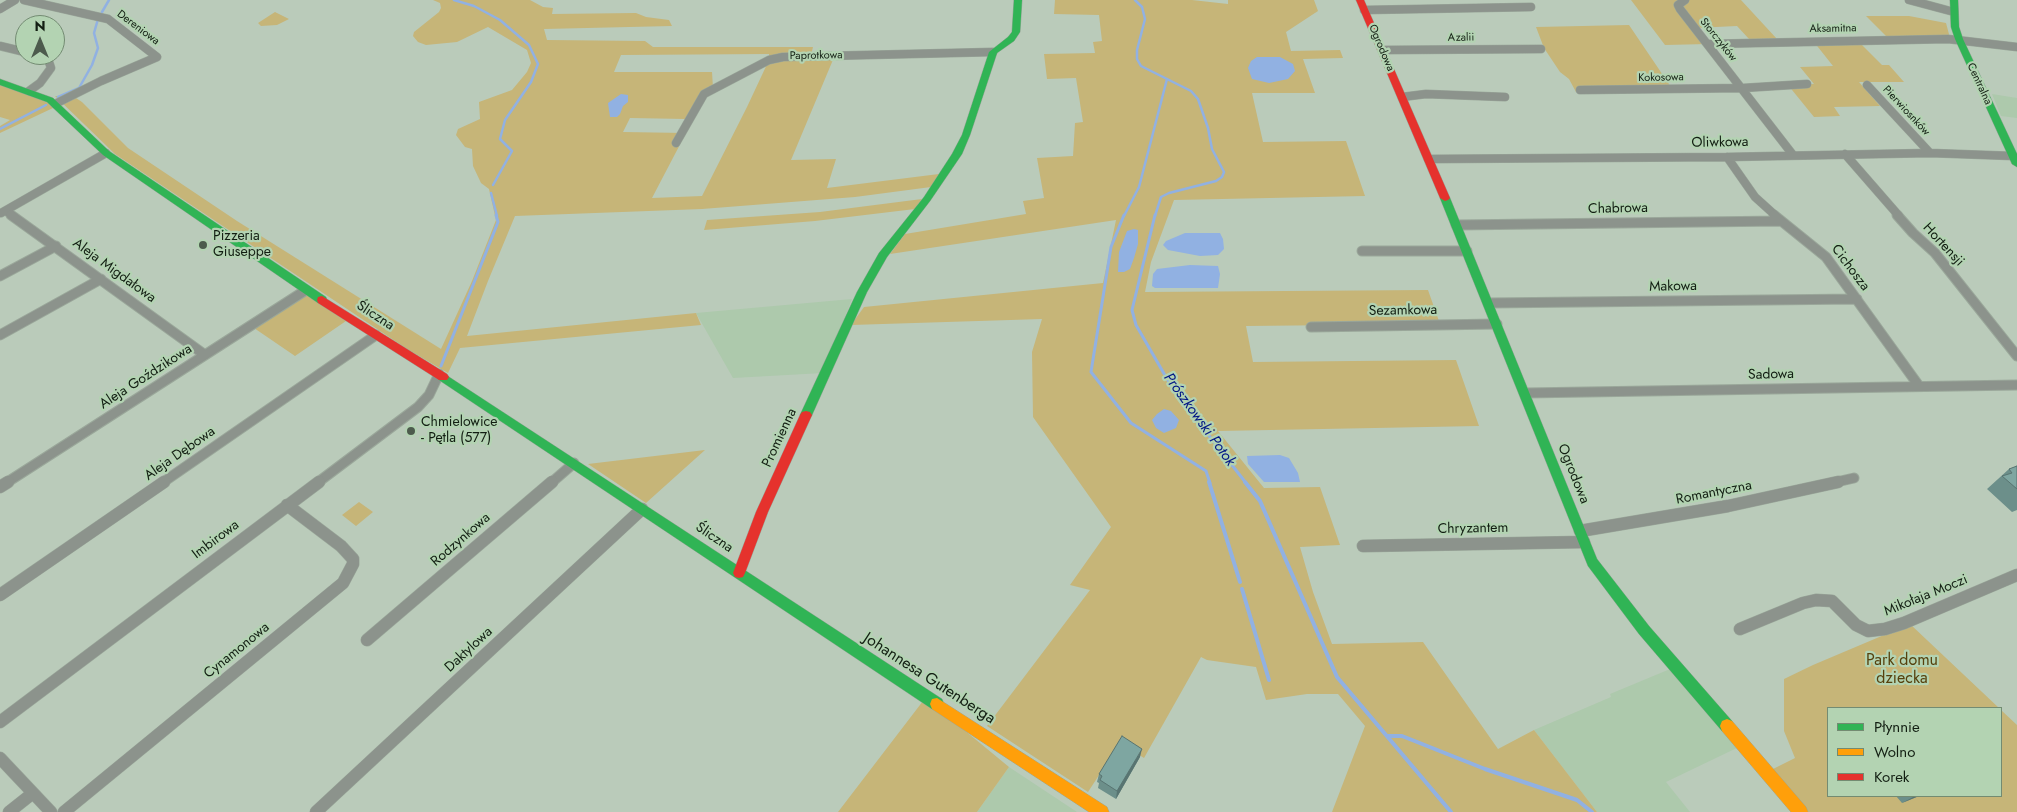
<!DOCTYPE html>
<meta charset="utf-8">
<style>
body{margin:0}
#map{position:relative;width:2017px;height:812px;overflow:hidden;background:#bacbba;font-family:Jost,sans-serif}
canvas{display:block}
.legend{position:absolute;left:1827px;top:707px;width:175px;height:90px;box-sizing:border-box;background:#b3d3b2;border:1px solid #738b72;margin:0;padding:6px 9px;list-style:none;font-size:15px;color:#121e12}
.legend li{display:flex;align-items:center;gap:10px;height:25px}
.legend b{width:25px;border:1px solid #738b72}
.north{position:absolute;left:15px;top:15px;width:50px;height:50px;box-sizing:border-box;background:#b3d3b2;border:1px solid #738b72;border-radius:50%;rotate:0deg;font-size:14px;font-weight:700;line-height:20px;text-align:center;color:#121e12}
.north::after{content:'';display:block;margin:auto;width:18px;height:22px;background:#4d5b4d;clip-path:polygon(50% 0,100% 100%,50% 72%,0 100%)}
</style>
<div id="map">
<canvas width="2017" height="812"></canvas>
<ul class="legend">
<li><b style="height:6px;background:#30b455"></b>Płynnie</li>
<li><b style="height:6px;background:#ff9f0a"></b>Wolno</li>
<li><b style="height:6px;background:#e5322d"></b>Korek</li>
</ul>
<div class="north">N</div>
</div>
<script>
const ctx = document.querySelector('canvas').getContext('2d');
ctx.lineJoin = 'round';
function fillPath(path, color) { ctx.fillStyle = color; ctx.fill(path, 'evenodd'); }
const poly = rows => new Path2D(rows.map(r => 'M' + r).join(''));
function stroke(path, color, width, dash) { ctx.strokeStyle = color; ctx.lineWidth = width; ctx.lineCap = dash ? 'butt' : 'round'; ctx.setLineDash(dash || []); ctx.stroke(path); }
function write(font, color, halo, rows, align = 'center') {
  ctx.font = font + ' Jost,sans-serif'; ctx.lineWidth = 4.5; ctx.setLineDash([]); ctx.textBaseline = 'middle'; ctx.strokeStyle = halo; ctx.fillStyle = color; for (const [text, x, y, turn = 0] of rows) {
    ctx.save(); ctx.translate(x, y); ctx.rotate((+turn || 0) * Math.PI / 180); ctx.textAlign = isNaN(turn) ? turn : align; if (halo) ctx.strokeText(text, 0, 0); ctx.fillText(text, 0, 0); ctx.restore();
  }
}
fillPath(poly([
 [1992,94,2017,98,2017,118,2001,116],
 [852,299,823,373,733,378,696,313],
 [1675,667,1743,745,1666,782,1690,812,1597,812,1534,730,1611,697,1610,694],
 [1009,767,1077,812,977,812]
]), '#adc9ac');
fillPath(poly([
 [433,0,530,0,543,7,553,8,552,14,636,13,646,17,669,20,672,26,544,29,547,40,645,41,653,47,813,47,811,55,835,55,791,160,836,159,827,188,939,174,931,187,855,197,702,209,515,216,488,281,467,336,696,313,701,325,460,348,448,373,407,349,115,154,55,96,73,96,82,102,128,148,237,221,441,349,472,281,496,220,489,189,481,183,473,166,472,149,465,147,456,135,458,129,480,119,479,102,512,90,527,72,531,63,527,50,488,27,457,42,426,45,418,42,413,36,414,32,439,12,441,8,440,3],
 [769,54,769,60,747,107,702,196,652,198,686,133,623,132,630,118,686,119,713,88,712,72,614,72,621,55],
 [1055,0,1192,0,1228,4,1228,0,1314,0,1318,11,1286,32,1291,51,1340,50,1343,58,1303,59,1315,93,1252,93,1263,142,1346,141,1365,196,1174,200,1151,262,1145,292,1428,290,1440,324,1246,326,1253,362,1456,360,1479,426,1218,431,1264,488,1320,487,1340,545,1300,547,1313,592,1332,644,1423,642,1498,749,1534,730,1597,812,1332,812,1365,726,1338,694,1307,694,1266,700,1256,667,1207,660,1201,657,1144,758,1120,743,1088,792,987,726,1090,590,1070,585,1111,527,1033,417,1032,352,1042,319,851,325,864,307,1103,283,1116,220,890,254,905,234,1026,214,1023,201,1044,198,1037,158,1073,156,1075,123,1083,122,1076,78,1047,79,1044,54,1095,53,1093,42,1102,41,1099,15,1054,14],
 [1631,0,1741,0,1777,39,1749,39,1737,26,1695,28,1708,44,1665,45],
 [275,12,289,19,277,25,261,26,258,23],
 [1866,16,1909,16,1946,23,1950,38,1888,38],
 [1629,25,1673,90,1576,92,1569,79,1560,72,1544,48,1536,27],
 [1814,42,1859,42,1882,65,1889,65,1904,82,1859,82,1880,106,1834,107,1840,116,1814,117,1788,85,1814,84,1800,67,1833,66],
 [0,84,47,101,53,108,0,133,0,126,10,120,0,117],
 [922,199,915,209,815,221,704,230,707,220,820,212],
 [306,294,346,321,295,356,254,328],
 [705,450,646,503,588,464],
 [359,502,373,512,356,526,342,515],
 [1910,624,1999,708,1828,708,1828,796,2001,796,2001,710,2017,725,2017,812,1801,812,1767,772,1795,758,1784,731,1784,679,1813,665],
 [923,701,952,720,1009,767,977,812,838,812]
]), '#c6b578');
fillPath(poly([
 [1257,57,1280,57,1293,64,1295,71,1288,79,1269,83,1252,79,1248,68,1251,61],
 [621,94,628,95,628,102,623,106,620,114,617,117,610,117,608,103],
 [1134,229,1138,230,1138,244,1134,258,1130,269,1124,272,1118,272,1119,252,1127,231],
 [1185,233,1220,233,1223,239,1224,249,1218,255,1200,256,1168,250,1163,245,1166,241],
 [1190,265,1218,266,1220,274,1218,288,1155,288,1152,286,1153,274,1157,269],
 [1164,409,1171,411,1179,420,1176,428,1164,433,1156,428,1152,420,1157,414],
 [1280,455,1289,458,1298,473,1300,482,1264,482,1248,464,1247,456]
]), '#91b1e2');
stroke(poly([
 [454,0,474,6,500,20,529,45,538,64,531,82,505,120,500,139,512,151,493,185],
 [1135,0,1142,7,1145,19,1137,50,1137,59,1141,66,1191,91,1198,99,1208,128,1212,149,1224,172,1222,177,1216,181,1169,193,1161,197,1155,216],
 [102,12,109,0],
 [58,97,79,88,92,65,98,48,94,33,98,19],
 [0,129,46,105],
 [491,193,497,216],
 [1124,216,1139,187,1167,79]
]), '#91b1e2', 2.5);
stroke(poly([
 [1124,215,1111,247,1091,372,1131,423,1206,471,1210,483],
 [1155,215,1132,310,1136,325,1174,391,1246,483],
 [441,366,498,222,496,215]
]), '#91b1e2', 3);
stroke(poly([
 [1209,482,1240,582],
 [1245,482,1260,501,1337,677,1451,812],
 [1242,589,1269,680],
 [1388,736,1402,736,1485,769,1577,800,1592,812]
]), '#91b1e2', 4);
const streetFar2 = poly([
 [24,0,108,19,157,57,101,81,55,104],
 [1685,0,1678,5,1680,9,1793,155],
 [1909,0,1954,12],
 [0,9,15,0],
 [1364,10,1531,7],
 [1708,44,1948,39,2017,47],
 [0,46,25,52],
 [1382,50,1541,49],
 [1867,85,1930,153],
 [1580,90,1743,88,1807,84],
 [29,91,40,83,51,68,48,59,36,55],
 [1402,97,1426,94,1505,97],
 [676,143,704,94,769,60,783,57,993,52],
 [1845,154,1899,216],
 [1727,157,1755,197,1776,216],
 [1428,159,1727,157,1930,153,2013,156],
 [6,211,13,216],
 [1,213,106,153]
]);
const streetFar1 = poly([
 [11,215,205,355],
 [1774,215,1826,257,1919,386],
 [1897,215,1913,233,1935,253,2017,356],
 [1456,225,1781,221],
 [1362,251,1467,251],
 [0,276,56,246],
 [1488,303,1857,299],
 [1311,327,1497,324],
 [0,335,101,279],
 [1525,393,2017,385],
 [6,483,306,290],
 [162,483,376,335],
 [317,483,418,407,429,395,439,374],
 [551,483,574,463],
 [1832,483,1854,478]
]);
const street = poly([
 [0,487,8,482],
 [1580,531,1728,506,1838,482],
 [1363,546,1584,542],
 [0,595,164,482],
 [1740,629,1803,603,1816,600,1832,601,1856,625,1868,631,1885,629,1904,623,2017,575],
 [367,640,552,482],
 [0,722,319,482],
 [0,758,51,812],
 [9,812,33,793],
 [64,812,343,583,353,564,353,559,341,546,287,505],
 [316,812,642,509]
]);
const fast = poly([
 [1014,0,1022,0,1020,32,1014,41,997,53,970,135,962,154,930,201,887,257,867,292,812,415,810,418,802,418,800,415,857,292,879,253,924,197,952,154,962,135,989,52,1008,37,1012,32,1014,0],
 [1950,0,1958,0,1959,27,1963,39,2017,154,2017,167,2012,164,1955,39,1951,27,1950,0],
 [0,79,53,98,109,151,326,297,327,300,326,303,318,303,103,155,47,102,0,85,0,79],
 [1445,195,1450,198,1597,559,1649,626,1732,721,1734,726,1732,731,1727,733,1722,731,1639,634,1588,566,1440,198,1445,195],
 [443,373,942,699,944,704,942,709,937,710,932,709,439,380,437,377,439,374,443,373]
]);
const slow = poly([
 [937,698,1107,807,1109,812,1089,812,932,709,930,704,932,699,937,698],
 [1727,719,1732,721,1806,807,1808,812,1791,812,1722,731,1720,726,1722,721,1727,719]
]);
const jam = poly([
 [1356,0,1364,0,1450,198,1448,200,1445,201,1440,198,1356,0],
 [322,296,447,374,449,377,447,380,439,380,318,303,317,300,318,297,322,296],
 [806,411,810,412,812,415,768,512,745,573,743,577,739,578,735,577,733,573,756,512,800,415,802,412,806,411]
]);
stroke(streetFar2, '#9aa79a', 9);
stroke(streetFar1, '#9aa79a', 11);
stroke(street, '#9aa79a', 13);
stroke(fast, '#9aa79a', 1);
stroke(slow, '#9aa79a', 1);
stroke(jam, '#9aa79a', 1);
stroke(streetFar2, '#8c938c', 8);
stroke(streetFar1, '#8c938c', 9);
stroke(street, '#8c938c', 12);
fillPath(fast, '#30b455');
fillPath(slow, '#ff9f0a');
fillPath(jam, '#e5322d');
fillPath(poly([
 [2017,466,2017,510,2012,512,1987,489,2009,469],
 [1140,757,1116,799,1098,788,1099,783,1097,782,1099,774],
 [1896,796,1919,796,1902,803]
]), '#6c8f8a');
fillPath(poly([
 [1142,749,1140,757,1116,799,1117,791],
 [1915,796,1919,796,1902,803]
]), '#587471');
const building = poly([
 [2017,466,2017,489,2002,476,2012,473,2009,469,2017,466],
 [1122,736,1142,749,1117,791,1100,780,1102,776,1099,774,1122,736]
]);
fillPath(building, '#7ea6a1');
stroke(building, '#587471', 1);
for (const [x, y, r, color] of [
 [203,245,5,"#4d5b4d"],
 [411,431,5,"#4d5b4d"]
]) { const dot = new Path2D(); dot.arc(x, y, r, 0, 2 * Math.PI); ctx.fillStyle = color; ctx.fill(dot); stroke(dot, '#b3d3b2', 2); }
write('11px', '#121e12', '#b3d3b2', [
 ["Dereniowa",138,28,37],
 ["Aksamitna",1833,29,-1],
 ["Azalii",1461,38,-1],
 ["Storczyków",1718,40,51],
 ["Ogrodowa",1381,48,67],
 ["Paprotkowa",816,56,-1],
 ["Kokosowa",1661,78,-1],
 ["Centralna",1979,84,65],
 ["Pierwiosnków",1906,111,47]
]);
write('14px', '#121e12', '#b3d3b2', [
 ["Oliwkowa",1720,143,-1],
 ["Chabrowa",1618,209,-1],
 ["Hortensji",1943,245,47],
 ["Cichosza",1850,268,53],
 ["Aleja Migdałowa",114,271,36],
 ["Makowa",1673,287,-1],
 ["Sezamkowa",1403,311,-1],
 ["Śliczna",375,316,33],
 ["Sadowa",1771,375,-1],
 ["Aleja Goździkowa",146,377,-33],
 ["Promienna",780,438,-65],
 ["Aleja Dębowa",180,454,-35],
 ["Ogrodowa",1573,474,68],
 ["Romantyczna",1714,493,-11],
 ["Chryzantem",1473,529,-1],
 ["Śliczna",714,538,34],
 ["Imbirowa",216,540,-37],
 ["Rodzynkowa",461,540,-41],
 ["Mikołaja Moczi",1926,596,-22],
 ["Daktylowa",469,650,-43],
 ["Cynamonowa",237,651,-39]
]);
write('14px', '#121e12', '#b3d3b2', [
 ["Pizzeria",213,237],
 ["Giuseppe",213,253],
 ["Chmielowice",421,423],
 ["- Pętla (577)",421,439]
], 'left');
write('italic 15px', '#001585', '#b3d3b2', [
 ["Prószkowski Potok",1199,420,54]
]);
write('16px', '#56400c', '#b3d3b2', [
 ["Park domu",1902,661],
 ["dziecka",1902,679]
]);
write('16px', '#121e12', '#b3d3b2', [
 ["Johannesa Gutenberga",929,679,33]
]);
</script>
